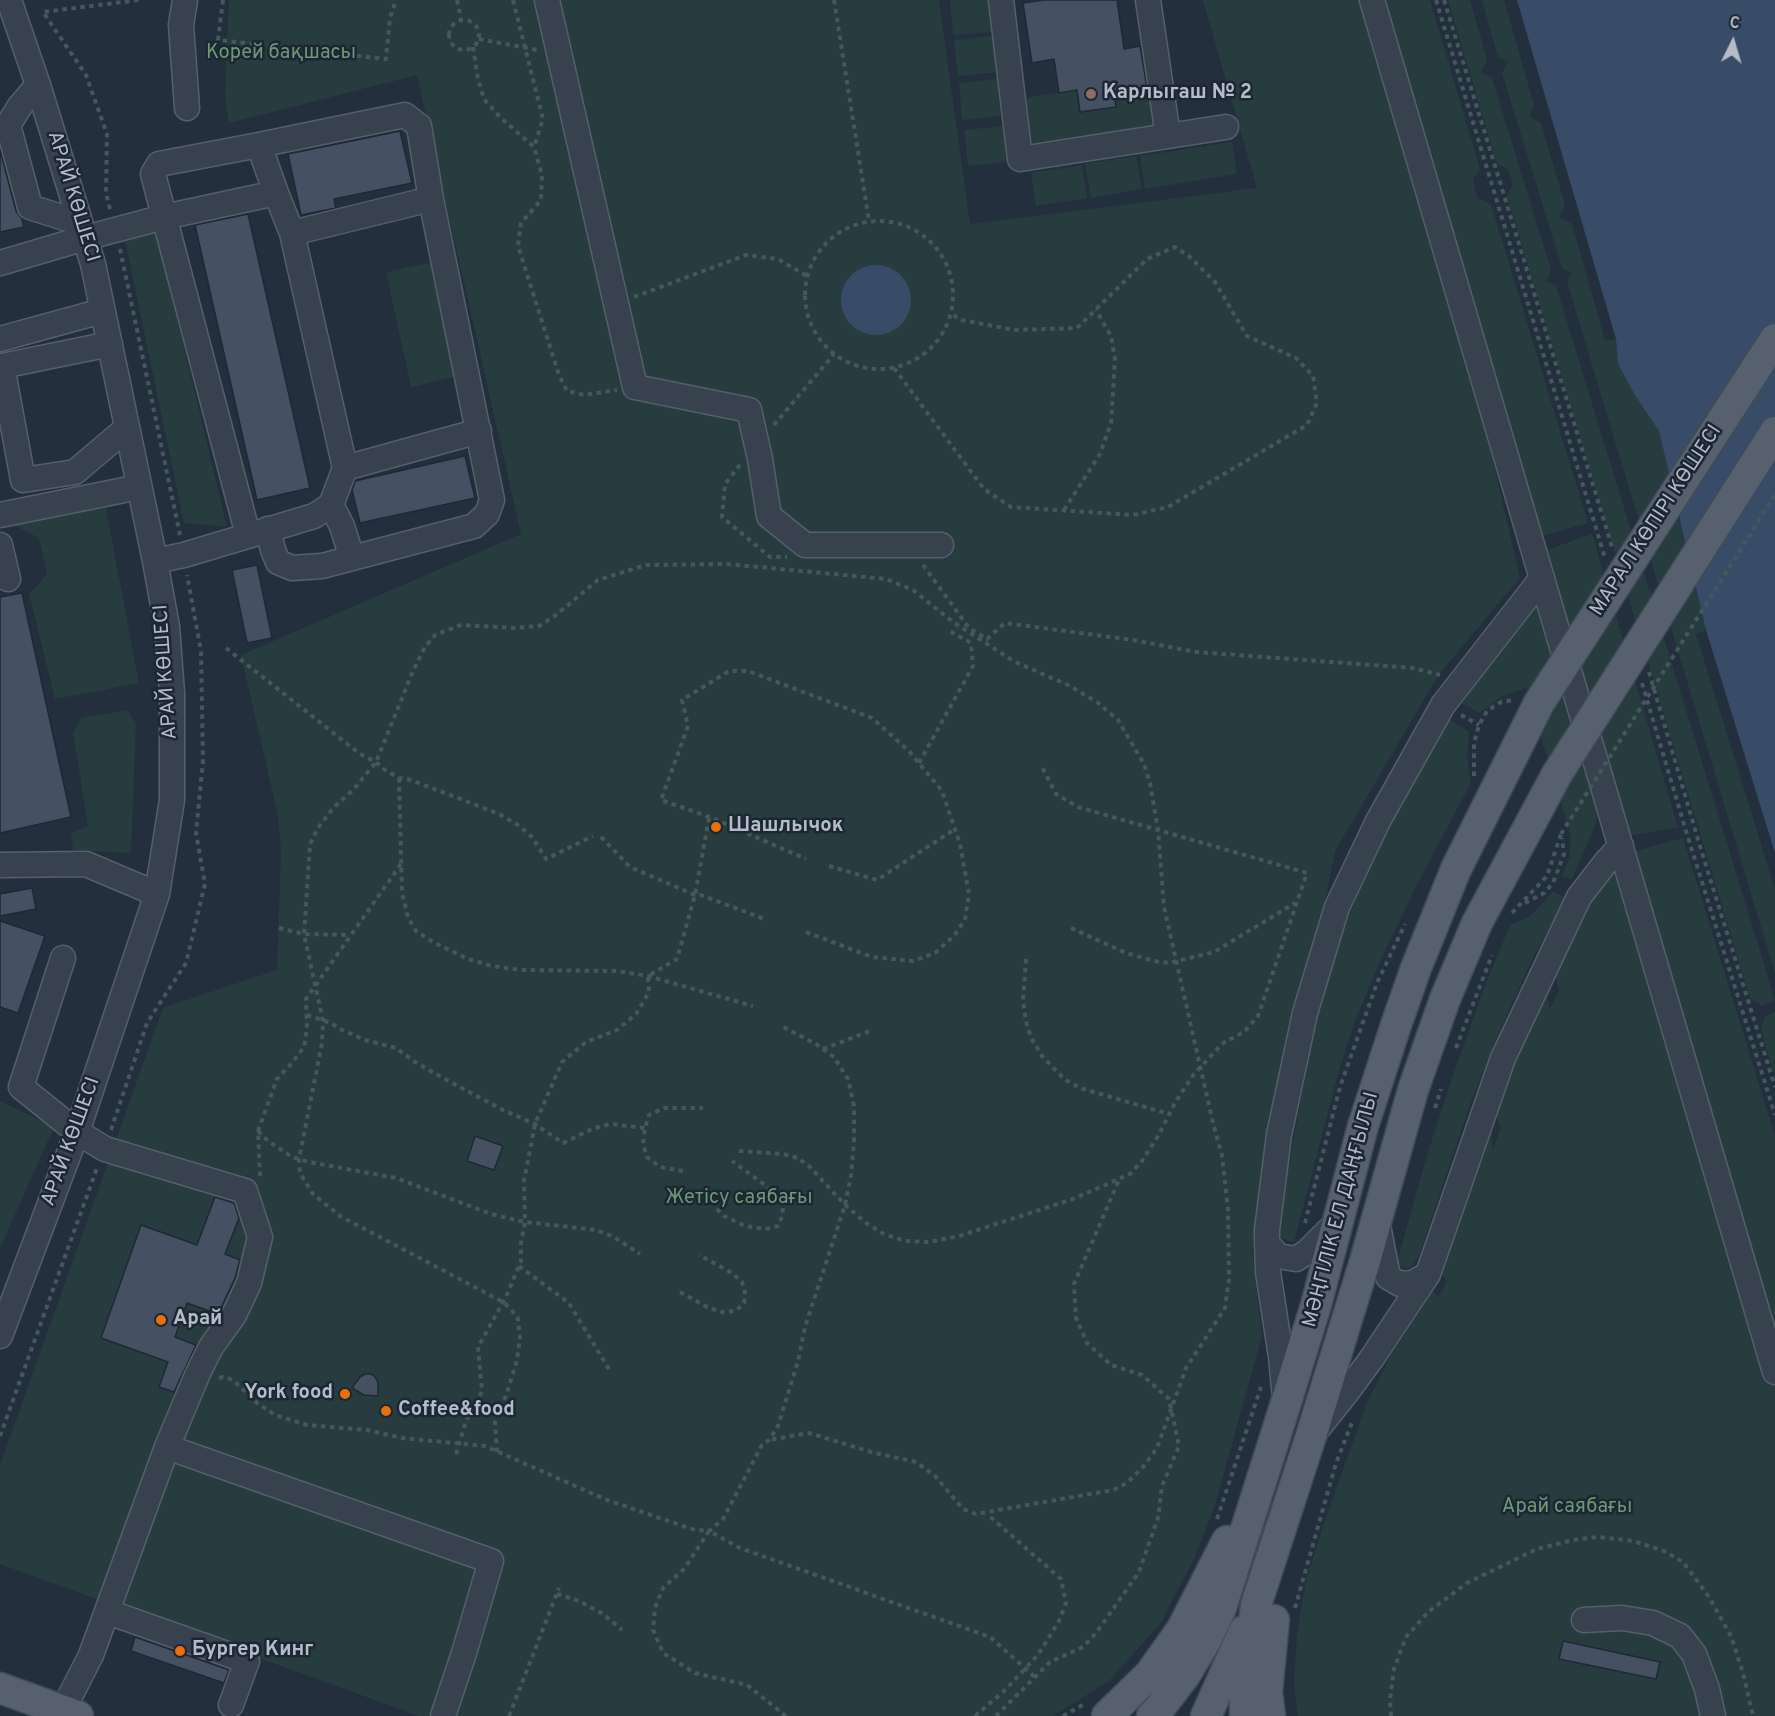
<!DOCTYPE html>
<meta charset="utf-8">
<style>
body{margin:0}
#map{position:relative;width:1775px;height:1716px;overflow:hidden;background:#242f3e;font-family:Overpass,sans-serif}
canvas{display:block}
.north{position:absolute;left:1703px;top:12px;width:60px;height:60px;-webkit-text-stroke:4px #1d2633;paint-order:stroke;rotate:5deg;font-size:16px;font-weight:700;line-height:24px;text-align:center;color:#b4bcc9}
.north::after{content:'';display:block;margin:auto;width:21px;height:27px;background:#b4bcc9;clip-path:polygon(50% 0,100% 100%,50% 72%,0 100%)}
</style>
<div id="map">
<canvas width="1775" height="1716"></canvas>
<div class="north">С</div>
</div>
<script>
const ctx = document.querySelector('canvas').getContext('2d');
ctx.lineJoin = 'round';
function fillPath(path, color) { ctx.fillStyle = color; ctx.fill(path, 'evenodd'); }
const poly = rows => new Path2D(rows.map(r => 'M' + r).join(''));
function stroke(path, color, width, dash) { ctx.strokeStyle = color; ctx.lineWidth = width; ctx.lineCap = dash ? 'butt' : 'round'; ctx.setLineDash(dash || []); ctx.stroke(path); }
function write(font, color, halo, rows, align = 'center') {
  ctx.font = font + ' Overpass,sans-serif'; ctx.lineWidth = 5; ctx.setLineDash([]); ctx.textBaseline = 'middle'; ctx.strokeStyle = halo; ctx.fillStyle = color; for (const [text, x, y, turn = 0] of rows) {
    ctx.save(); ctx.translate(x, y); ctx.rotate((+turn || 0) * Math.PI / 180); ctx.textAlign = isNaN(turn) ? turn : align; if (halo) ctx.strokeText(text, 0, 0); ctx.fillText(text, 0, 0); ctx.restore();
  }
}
fillPath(poly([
 [229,0,939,0,970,224,1257,188,1203,0,1361,0,1413,172,1486,431,1520,578,1439,674,1335,851,1322,918,1291,1026,1252,1250,1262,1336,1215,1505,1195,1557,1160,1624,1109,1681,1053,1716,419,1716,0,1564,0,1465,163,1008,277,970,281,852,278,816,241,655,521,534,417,75,229,123,225,97],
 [950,0,989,0,992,32,953,35],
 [1382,0,1430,0,1480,169,1473,180,1477,198,1491,204,1588,523,1540,537],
 [1448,0,1470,0,1487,60,1481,72,1492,78,1551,270,1547,281,1556,286,1775,1000,1762,1006,1750,998,1507,196,1513,184,1508,169,1497,164],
 [1482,0,1504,0,1534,105,1529,117,1541,123,1565,205,1560,217,1572,224,1605,340,1616,339,1618,364,1636,397,1659,431,1706,630,1696,634,1775,889,1775,973,1567,282,1571,273,1562,268,1502,73,1508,62,1498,57],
 [993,36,997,72,958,76,954,40],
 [997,79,1001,116,962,120,959,83],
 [1147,88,1155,88,1159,129,1028,143,1024,103,1030,97,1077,90,1080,112,1115,107,1114,93],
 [1003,126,1006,162,968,166,964,130],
 [1232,142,1237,174,1145,189,1140,156],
 [1136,156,1142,189,1091,198,1085,164],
 [1082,165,1087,198,1036,206,1031,173],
 [156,231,227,527,184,523,125,240],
 [438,261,463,375,411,387,386,272],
 [105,504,139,683,55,699,29,593,37,586,47,573,39,538,4,520],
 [1592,534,1678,827,1629,836,1544,551],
 [1535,605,1541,607,1598,809,1597,821,1591,836,1572,879,1562,876,1569,859,1571,842,1569,830,1526,688,1502,696,1479,713,1462,703,1529,606],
 [127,710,136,723,131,853,73,850,71,833,88,826,73,733,81,718],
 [1447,718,1469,732,1467,759,1471,783,1415,888,1379,964,1355,1021,1337,1078,1294,1242,1287,1240,1282,1238,1277,1227,1317,1015,1337,948,1372,856],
 [1683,838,1775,1136,1775,1716,1298,1716,1294,1685,1297,1635,1306,1580,1325,1520,1367,1403,1390,1357,1433,1291,1438,1297,1447,1282,1440,1271,1491,1130,1493,1149,1501,1128,1494,1111,1511,1065,1545,989,1550,1008,1559,991,1554,968,1605,875,1617,872,1632,852],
 [1553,891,1565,898,1532,960,1495,1041,1468,1110,1419,1256,1411,1268,1396,1266,1427,1155,1453,1075,1484,988,1510,925,1529,917,1542,904],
 [1775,1012,1775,1077,1761,1030,1765,1016],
 [0,1101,54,1127,0,1248]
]), '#263c3f');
fillPath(poly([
 [1517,0,1775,0,1775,853,1706,630,1659,431,1636,397,1618,364,1616,339],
 '841 300a35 35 0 1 1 70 0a35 35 0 1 1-70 0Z'
]), '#394c67');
const building = poly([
 [1043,0,1117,0,1124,49,1140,46,1147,88,1114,93,1116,107,1080,112,1077,90,1059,93,1054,59,1032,63,1023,3,1043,0],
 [400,131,412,183,334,199,336,208,301,215,288,154,400,131],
 [0,150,16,211,22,219,24,227,0,232,0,150],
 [248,214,310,488,257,500,195,225,248,214],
 [465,456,475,498,360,523,352,490,355,481,465,456],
 [257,565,272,638,247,643,232,570,257,565],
 [22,593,71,817,0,833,0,597,22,593],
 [32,888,36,909,0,916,0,894,32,888],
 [0,921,45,936,18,1013,0,1007,0,921],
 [475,1136,503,1146,494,1170,467,1161,475,1136],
 [215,1197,234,1203,239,1218,225,1254,240,1260,235,1278,218,1314,187,1303,175,1337,196,1345,174,1392,159,1387,168,1362,101,1338,141,1225,197,1245,215,1197],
 [365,1374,371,1374,375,1377,378,1382,378,1396,364,1395,352,1388,360,1377,365,1374],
 [135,1637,229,1670,224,1683,131,1651,135,1637],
 [1563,1641,1660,1662,1656,1679,1559,1659,1563,1641]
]);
fillPath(building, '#455162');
stroke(building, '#1f2835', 1.5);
const minor = poly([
 [185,0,181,25,187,108],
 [547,0,635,387,749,410,760,459,769,516,805,545,941,545],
 [1001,0,1020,159,1226,127],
 [1148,0,1168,136],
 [1372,0,1775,1372],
 [38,85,20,106,8,125,30,207,80,223],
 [259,145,276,193],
 [0,263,85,238,164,217,276,193,292,233,345,468,331,505,314,516,184,555,155,561],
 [0,339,102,311],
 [110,344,2,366,23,480,75,472,127,428],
 [345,468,479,431],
 [331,505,342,526,352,558],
 [0,515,139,487],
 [268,529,273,550,278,562,292,568,322,566,474,526,487,514,492,500,431,199],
 [248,535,153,174,159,164,259,145,405,115,419,126,431,199,292,233],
 [0,545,8,579],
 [0,865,86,864,157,894],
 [63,958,21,1087,77,1132,105,1149,245,1191,260,1237,249,1283,234,1315,211,1347,198,1373,167,1447],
 [1377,1220,1388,1277,1400,1284,1413,1283,1428,1274],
 [1267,1243,1267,1230,1279,1135,1305,1013,1337,907,1378,821,1443,705,1542,578],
 [0,1336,77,1132,157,894,172,800,172,693,167,627,155,561,93,264,38,85,9,0],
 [1285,1399,1281,1357,1268,1272,1267,1243,1278,1256,1296,1259,1307,1252,1338,1221],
 [1315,1432,1347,1392,1372,1358,1428,1274,1503,1058,1579,897,1606,862,1621,846],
 [108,1612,247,1661,231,1705],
 [1584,1620,1622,1618,1653,1623,1680,1636,1694,1654,1707,1689,1713,1716],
 [63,1710,91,1655,167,1447,491,1561,464,1653,443,1716]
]);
const major = poly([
 [0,1688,78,1716],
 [1107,1716,1150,1674,1182,1629,1227,1541],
 [1152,1716,1159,1709,1185,1675,1205,1642,1221,1608,1285,1406,1316,1305,1363,1126,1396,1025,1416,968,1456,869,1539,703],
 [1206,1716,1244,1631],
 [1245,1716,1245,1693,1256,1605,1311,1436,1365,1261,1413,1090,1445,999,1477,923,1557,774],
 [1270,1716,1267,1692,1274,1620]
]);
stroke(minor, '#565f6c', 27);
stroke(major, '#414a57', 33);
stroke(poly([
 [223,0,218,40,386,59,390,18,396,0],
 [457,0,461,19],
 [513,0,543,119,534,147],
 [834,0,869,221],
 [1436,0,1605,558],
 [1444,0,1612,547],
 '449 35a15 15 0 1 1 30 0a15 15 0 1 1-30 0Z',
 [479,39,537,50],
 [473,47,478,79,484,99,500,117,534,147,542,175,541,200,521,223,518,246,559,375,567,391,584,395,617,390],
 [110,209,106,193,107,134,86,75,43,12,139,0],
 '805 295a74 74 0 1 1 148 0a74 74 0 1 1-148 0Z',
 [120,249,180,535],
 [634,297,746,255,778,259,807,276],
 [894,368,984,489,1011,507,1133,515,1168,507,1307,425,1317,403,1313,376,1296,358,1247,336,1215,282,1189,256,1175,247,1147,259,1077,328,1014,330,962,320,951,314],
 [774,425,834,354],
 [740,465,725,484,722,517,770,557,787,557],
 [1064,510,1100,454,1111,423,1115,359,1111,336,1096,310],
 [923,565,969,628,987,639,1005,623,1133,640,1196,652,1413,668,1440,675],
 [226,648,360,754,376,762,382,768,399,778,411,780,499,814,518,825,532,837,546,859,593,836],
 [1649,672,1699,843,1775,1087],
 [1642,683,1686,831,1775,1115],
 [1461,715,1479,725],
 [919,763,973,666,971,643,948,630],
 [1474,776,1474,743,1479,725,1487,711,1501,702,1513,700],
 [399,778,402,893,408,917,416,931,433,942,468,959,492,966,521,970,618,971,648,976,753,1006],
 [601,837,630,867,695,895,701,895,767,920],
 [829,866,877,880,955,829],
 [1525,903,1544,893,1553,883,1564,854,1562,838],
 [1512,913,1547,876,1561,834],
 [279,928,304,934,350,935],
 [1071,928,1126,953,1154,961,1169,963,1214,952,1295,903],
 [806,932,872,957,913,961,935,953,954,936,965,919,969,894,960,844,942,791,909,751,872,718,748,671,729,671,682,700,688,726,661,800,712,818,806,859],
 [1026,959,1023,1001,1026,1021,1031,1038,1042,1056,1064,1079,1080,1088,1169,1114],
 [307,1015,331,1023,342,1030,365,1040,396,1048,415,1062,443,1078,503,1110,535,1124,563,1143,592,1129,610,1124,645,1128],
 [1456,1048,1492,955],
 [823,1049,870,1031],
 [1435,1108,1441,1089],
 [111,1130,147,1023,186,963,205,884,196,833,203,761,201,651,187,575],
 [258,1131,268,1141,292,1157,309,1162,396,1178,491,1214,525,1222,596,1230,614,1237,640,1254],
 [739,1151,783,1154,798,1158,810,1167,845,1205,866,1223,884,1234,905,1241,929,1242,959,1236,1073,1199,1130,1174,1142,1161,1158,1136,1175,1103,1194,1074,1223,1043,1244,1032,1258,1016,1307,873,1078,807,1056,794,1042,767],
 [683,1171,660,1167,647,1157,643,1144,645,1128,649,1115,664,1108,703,1108],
 [260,1176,258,1131,277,1079,292,1063,304,1047,307,1028,306,999,401,864],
 [717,1209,724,1216,745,1226,765,1229,778,1226,783,1214,782,1202,765,1185,732,1161],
 [1305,1223,1340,1087,1377,983,1405,924],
 [519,1266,569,1303,610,1371],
 [680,1292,707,1307,725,1313,737,1310,744,1303,745,1293,742,1282,732,1273,699,1255],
 [219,1378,223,1377,233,1380,257,1403,275,1415,307,1425,367,1430,402,1438,485,1446,607,1500,695,1530,709,1531,723,1519,762,1445,769,1440,778,1426,798,1361,805,1327,845,1205,851,1176,854,1141,854,1106,848,1079,834,1057,816,1044,783,1027],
 [0,1436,97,1168],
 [497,1452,495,1422,507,1393,517,1360,520,1338,518,1319,511,1309,503,1302,340,1216,313,1194,300,1173,299,1159,322,1043,323,1021,304,934,310,844,318,828,333,808,353,790,376,762,413,671,425,647,435,635,461,625,515,628,539,626,556,615,598,580,646,565,727,564,886,579,913,590,953,622,1015,662,1068,685,1097,702,1118,720,1144,764,1150,783,1158,830,1164,907,1213,1123,1222,1156,1228,1209,1229,1279,1225,1308,1186,1368,1157,1448,1143,1467,1127,1483,1113,1490,976,1514,963,1509,935,1476,916,1462,871,1452,809,1433,769,1440],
 [456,1454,466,1421,482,1391,478,1347,506,1297,521,1261,521,1243,525,1222,524,1181,535,1124,562,1062,586,1042,617,1030,636,1014,649,992,648,976,677,959,695,895,709,818],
 [1217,1519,1261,1387],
 [557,1594,579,1601,603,1614,622,1630],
 [1295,1608,1336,1463,1353,1420],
 [509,1716,559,1588],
 [786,1716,747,1685,695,1673,663,1653,653,1630,655,1608,663,1588,684,1569,709,1531,740,1548,990,1637,1035,1677],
 [975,1716,1003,1692,1038,1655,1059,1621,1066,1603,1061,1579,987,1514],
 [996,1716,1050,1662,1083,1647,1096,1633,1139,1572,1158,1518,1162,1486,1179,1446,1169,1399,1142,1375,1111,1365,1087,1343,1076,1318,1074,1284,1119,1180],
 [1063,1716,1086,1703],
 [1391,1716,1390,1700,1394,1669,1406,1637,1428,1612,1467,1583,1537,1549,1573,1540,1598,1537,1633,1541,1664,1551,1683,1562,1709,1597,1731,1636,1743,1673,1753,1716]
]), '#44595c', 4, [4.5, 4.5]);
stroke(minor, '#38414e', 24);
stroke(major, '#56606e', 30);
const majorBridge = poly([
 [1539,703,1775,339],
 [1557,774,1775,432]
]);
stroke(majorBridge, '#414a57', 33, []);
stroke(poly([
 [1561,834,1775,495]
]), '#44595c', 4, [4.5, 4.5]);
stroke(majorBridge, '#56606e', 30);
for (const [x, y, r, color] of [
 [1091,94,6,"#8d6e63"],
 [716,827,6,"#e8710a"],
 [161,1320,6,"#e8710a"],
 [345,1394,6,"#e8710a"],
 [386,1411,6,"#e8710a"],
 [180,1651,6,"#e8710a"]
]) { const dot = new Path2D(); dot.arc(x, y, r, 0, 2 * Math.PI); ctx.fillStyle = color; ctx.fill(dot); stroke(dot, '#1d2633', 2); }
write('20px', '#6b9a76', '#1d2633', [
 ["Корей бақшасы",281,54],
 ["Жетісу саябағы",739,1199],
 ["Арай саябағы",1567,1508]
]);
write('bold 20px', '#b4bcc9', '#1d2633', [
 ["Карлыгаш № 2",1103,94],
 ["Шашлычок",728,827],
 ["Арай",173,1320],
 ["York food",333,1394,"right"],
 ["Coffee&food",398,1411],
 ["Бургер Кинг",192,1651]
], 'left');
write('20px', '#b4bcc9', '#1d2633', [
 ["АРАЙ КӨШЕСІ",72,197,73],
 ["МАРАЛ КӨПІРІ КӨШЕСІ",1657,521,-57],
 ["АРАЙ КӨШЕСІ",167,672,-94],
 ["АРАЙ КӨШЕСІ",72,1142,-70],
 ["МӘҢГІЛІК ЕЛ ДАҢҒЫЛЫ",1342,1210,-75]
]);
</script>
